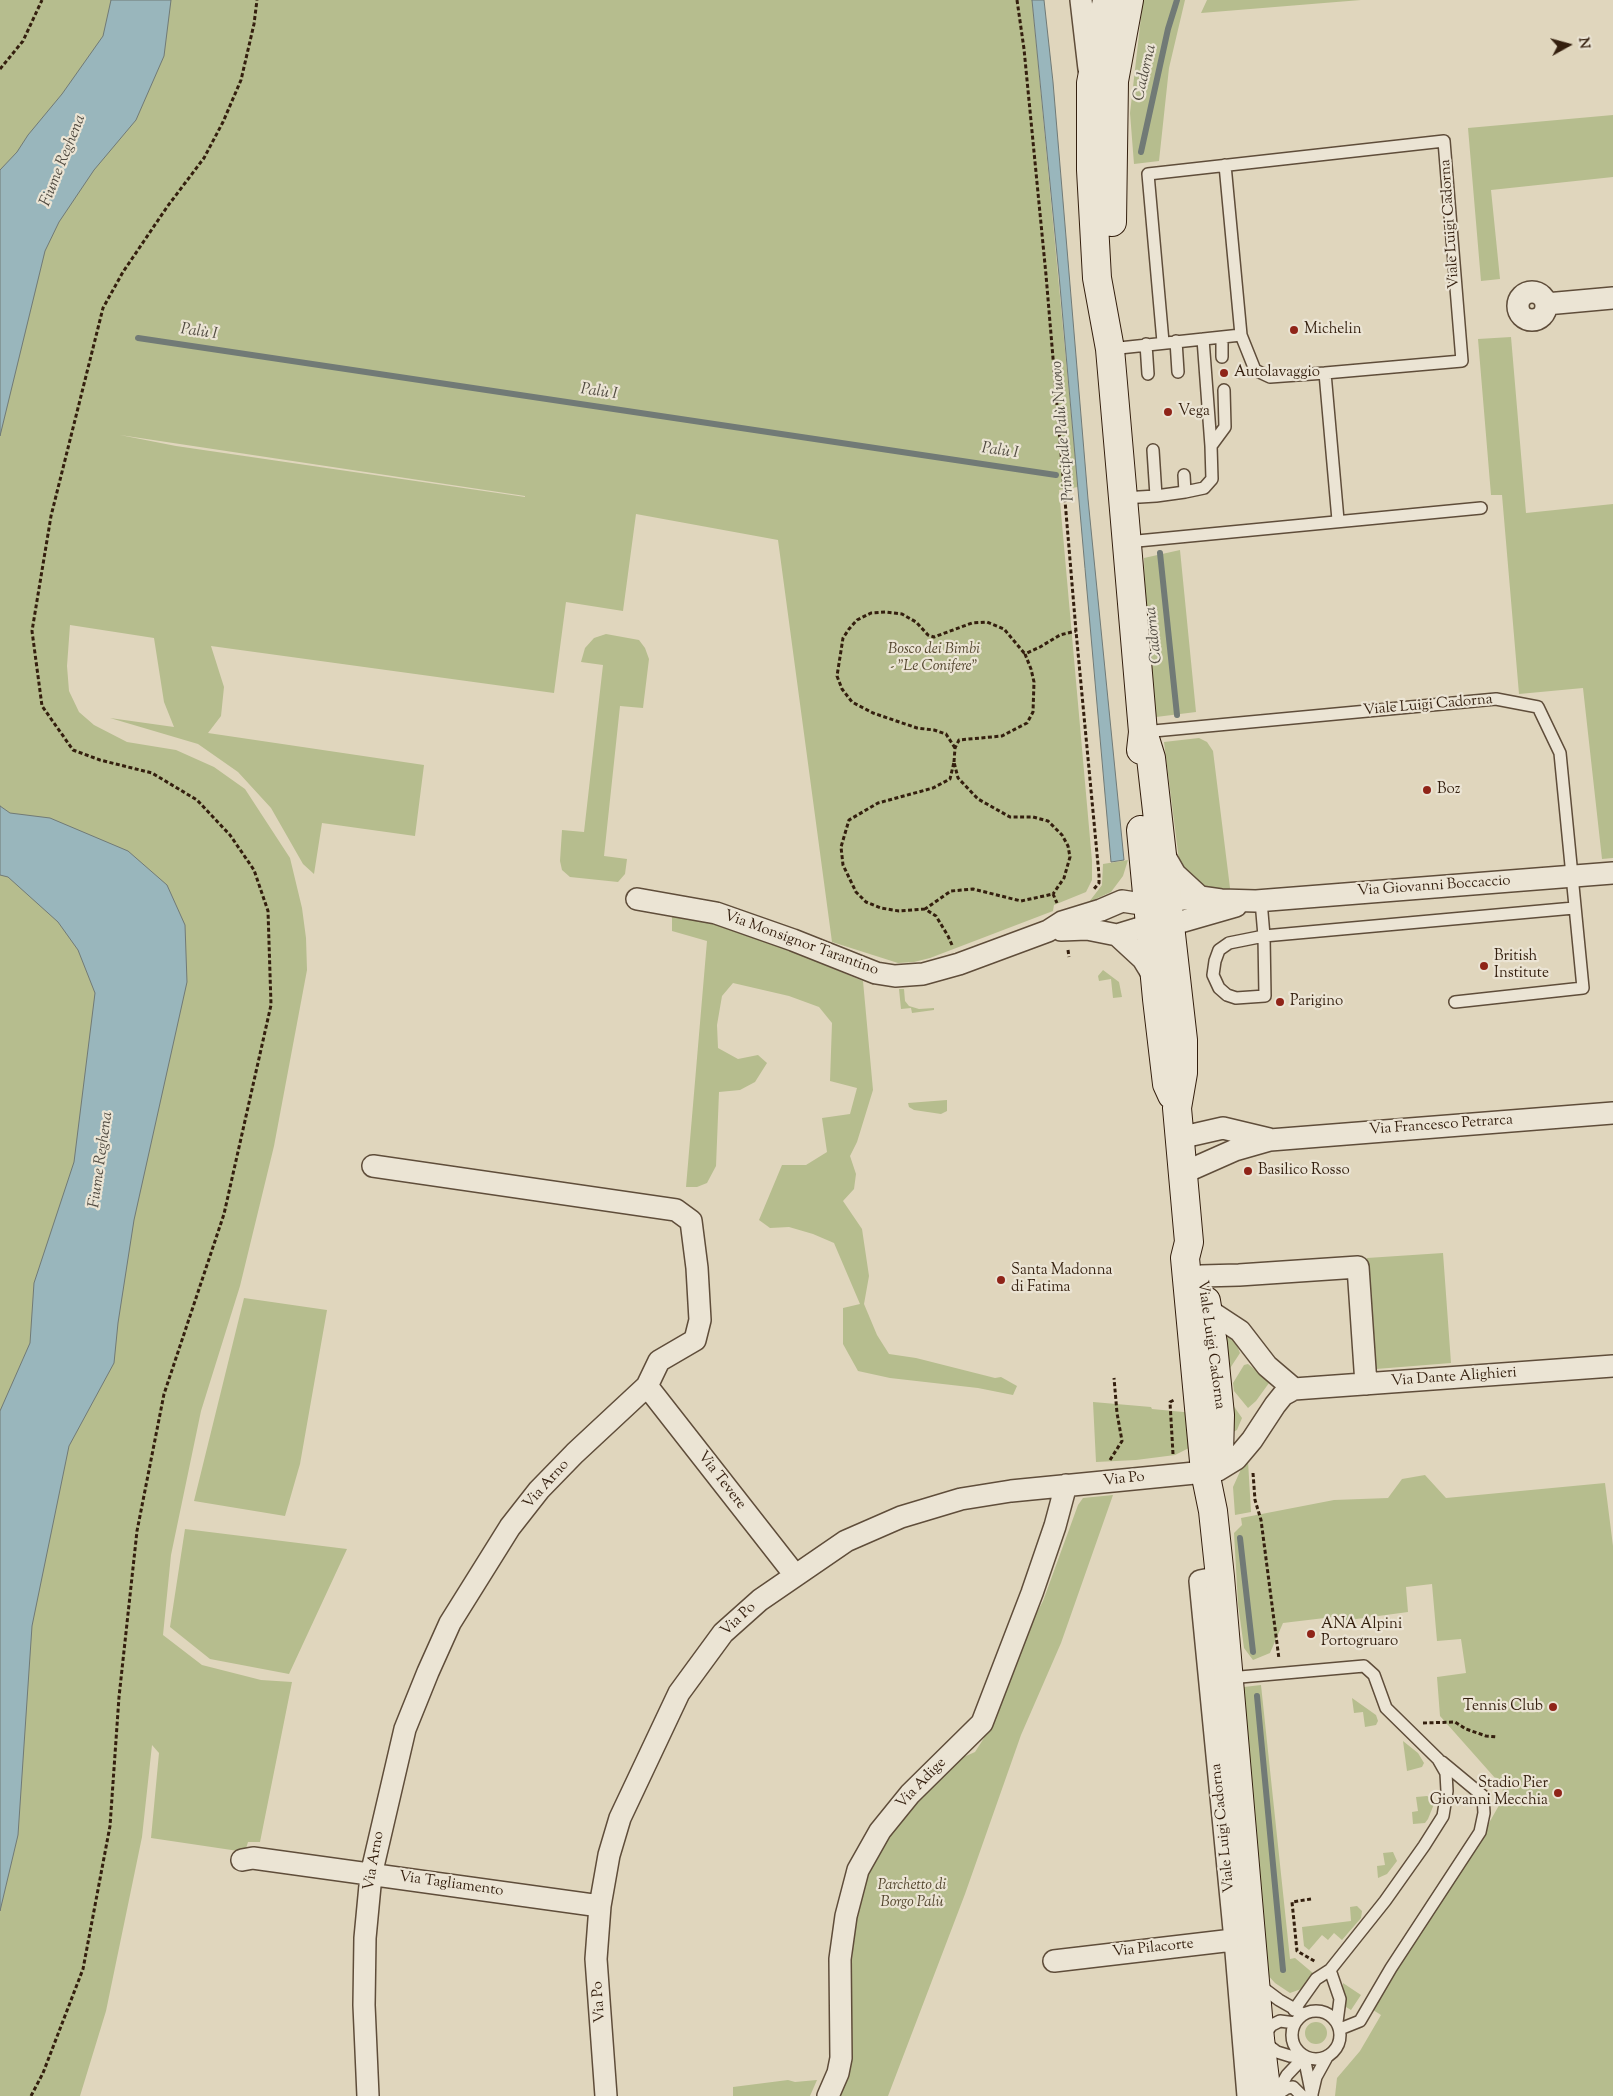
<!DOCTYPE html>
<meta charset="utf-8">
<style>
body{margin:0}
#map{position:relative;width:1613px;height:2096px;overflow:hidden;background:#e0d6bd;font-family:"Sorts Mill Goudy",serif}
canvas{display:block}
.north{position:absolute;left:1543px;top:20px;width:50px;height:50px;-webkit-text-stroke:4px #ebe4d4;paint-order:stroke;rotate:83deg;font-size:14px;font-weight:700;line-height:20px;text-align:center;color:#341f0e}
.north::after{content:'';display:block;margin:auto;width:18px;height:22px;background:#341f0e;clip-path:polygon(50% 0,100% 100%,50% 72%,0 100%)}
</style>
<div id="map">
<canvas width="1613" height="2096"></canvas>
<div class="north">N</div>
</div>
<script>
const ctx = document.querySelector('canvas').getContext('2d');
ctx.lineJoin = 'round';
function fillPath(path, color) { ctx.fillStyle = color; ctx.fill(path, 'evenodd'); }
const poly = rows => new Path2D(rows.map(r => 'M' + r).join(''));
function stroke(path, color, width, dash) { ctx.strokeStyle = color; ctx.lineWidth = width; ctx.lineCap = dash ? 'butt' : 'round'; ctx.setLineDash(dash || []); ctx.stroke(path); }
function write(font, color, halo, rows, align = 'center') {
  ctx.font = font + ' "Sorts Mill Goudy",serif'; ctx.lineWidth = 4.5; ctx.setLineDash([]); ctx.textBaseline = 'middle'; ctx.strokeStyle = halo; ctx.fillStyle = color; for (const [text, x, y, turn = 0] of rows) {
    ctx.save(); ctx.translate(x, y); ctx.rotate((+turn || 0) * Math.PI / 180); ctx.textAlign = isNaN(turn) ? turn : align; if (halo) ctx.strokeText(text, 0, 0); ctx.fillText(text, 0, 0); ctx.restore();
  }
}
fillPath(poly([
 [0,0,1032,0,1078,487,1059,490,1092,861,1092,880,1086,892,1054,905,1053,911,930,958,914,962,898,963,832,942,778,540,636,514,623,611,566,602,554,693,211,646,224,687,221,716,208,733,424,765,415,836,322,823,314,874,303,864,271,808,238,772,198,744,110,718,174,727,164,702,154,638,70,625,67,666,69,691,79,712,94,725,127,742,176,750,214,767,245,789,290,858,302,908,306,938,307,970,274,1146,240,1286,201,1411,171,1555,163,1635,202,1665,261,1680,292,1682,260,1842,248,1842,245,1852,151,1838,159,1753,152,1745,142,1837,106,2011,80,2096,0,2096],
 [120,435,525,496,525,497,176,446],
 [1143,0,1185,0,1169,68,1159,161,1134,164,1130,113],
 [1207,0,1361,0,1201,13],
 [1613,115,1613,177,1491,190,1500,279,1481,281,1468,128],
 [1511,337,1526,513,1613,504,1613,858,1602,859,1583,688,1519,694,1502,495,1491,495,1478,339],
 [1180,550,1196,712,1156,717,1145,603,1144,558],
 [606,634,639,640,645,648,649,659,643,708,620,706,604,856,627,859,625,874,618,882,570,877,562,870,560,861,562,830,584,832,603,665,581,662,585,648,594,638],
 [1199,738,1207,742,1213,751,1231,896,1207,892,1193,880,1179,860,1164,742],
 [1128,860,1123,876,1111,892,1089,902,1102,885,1103,864],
 [672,916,731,926,863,981,873,1090,857,1142,850,1156,856,1174,854,1189,843,1201,862,1229,869,1276,864,1304,877,1335,889,1354,916,1358,995,1378,1001,1377,1017,1386,1013,1395,978,1388,890,1378,858,1371,843,1344,843,1308,860,1304,834,1243,813,1234,789,1227,770,1228,759,1220,782,1165,806,1165,827,1152,822,1118,850,1114,857,1088,830,1081,832,1023,819,1007,789,996,733,983,722,996,717,1025,718,1048,738,1059,758,1055,767,1063,755,1082,740,1090,719,1092,716,1166,707,1183,697,1187,686,1187,707,941,672,931],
 [1103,970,1119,982,1122,997,1113,998,1111,979,1099,981,1098,976],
 [899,989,904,989,905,1001,909,1006,919,1009,934,1008,934,1010,912,1013,911,1008,901,1009],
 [947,1100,947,1111,941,1114,914,1110,909,1107,908,1103],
 [1443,1253,1451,1363,1376,1369,1367,1258],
 [244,1298,327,1310,300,1464,285,1516,194,1501],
 [1218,1333,1227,1334,1235,1341,1240,1353,1223,1379],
 [1248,1364,1262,1375,1269,1383,1256,1401,1248,1408,1234,1391,1233,1383,1244,1365],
 [1224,1392,1242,1418,1237,1430,1227,1435],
 [1093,1402,1151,1407,1152,1409,1194,1413,1195,1439,1189,1448,1175,1455,1136,1460,1096,1462],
 [1248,1461,1251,1512,1235,1515,1233,1487,1242,1467],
 [1425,1475,1446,1498,1605,1483,1613,1546,1613,2096,1335,2096,1337,2078,1360,2051,1381,2015,1370,2008,1476,1846,1502,1800,1503,1787,1440,1716,1437,1677,1466,1673,1461,1639,1437,1641,1432,1584,1406,1587,1408,1612,1334,1622,1333,1617,1283,1623,1270,1653,1253,1660,1244,1648,1238,1604,1234,1533,1242,1525,1241,1518,1334,1500,1388,1498,1402,1479],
 [1113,1495,1061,1643,1021,1735,965,1894,888,2096,839,2096,846,1995,852,1960,857,1906,867,1873,887,1839,914,1800,959,1759,975,1752,984,1738,1022,1641,1043,1601,1078,1505,1083,1498],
 [185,1529,347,1549,289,1674,210,1659,170,1627],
 [1261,1685,1290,1959,1295,1958,1314,1974,1304,1988,1290,1993,1275,1983,1265,1972,1239,1695,1244,1687],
 [1352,1698,1376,1715,1378,1721,1376,1725,1365,1727,1363,1712,1354,1713],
 [1403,1741,1418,1753,1424,1763,1422,1767,1407,1771],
 [1427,1796,1434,1800,1434,1804,1428,1819,1425,1823,1413,1824,1412,1812,1418,1811,1416,1797],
 [1393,1852,1397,1861,1387,1874,1378,1878,1377,1866,1385,1865,1383,1853],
 [1357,1906,1362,1911,1361,1918,1342,1940,1334,1933,1328,1940,1322,1935,1309,1950,1304,1946,1302,1927,1351,1921,1350,1907],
 [1343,1983,1361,1995,1351,2010,1346,2007,1344,2004],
 '1305 2033a11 11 0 1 1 22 0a11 11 0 1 1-22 0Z',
 [788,2080,795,2082,817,2080,810,2096,733,2096,733,2087]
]), '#b6bd8e');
const water = poly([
 [111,0,171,0,164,56,136,120,94,170,59,222,45,251,0,436,0,170,17,152,28,135,62,94,103,36,111,0],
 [1032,0,1044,0,1053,82,1088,499,1124,860,1111,862,1059,275,1032,0],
 [0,806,10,813,50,818,128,851,167,885,185,925,187,982,134,1220,118,1323,114,1363,69,1446,32,1626,18,1835,0,1911,0,1411,30,1343,34,1283,74,1162,95,993,78,950,58,922,8,877,0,875,0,806]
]);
fillPath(water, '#99b6bc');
stroke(water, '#717a76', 1);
stroke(poly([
 [1141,152,1168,29,1177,0],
 [138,338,1056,475],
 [1160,553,1177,715],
 [1240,1538,1253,1652],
 [1257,1696,1283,1970]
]), '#717a76', 6);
const lane = poly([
 [1225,165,1241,335,1255,370,1270,377,1325,373],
 [1222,337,1222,357],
 [1203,339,1211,446],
 [1176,341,1178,372],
 [1163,342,1148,174,1444,141,1462,361,1325,373,1338,520],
 [1146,344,1148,374],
 [1110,349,1241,335],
 [1185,492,1204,488,1212,479,1211,446,1225,427,1224,390],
 [1156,496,1185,492,1184,475],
 [1123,498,1156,496,1153,450],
 [1127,542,1481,508],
 [1143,732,1496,699,1538,707,1560,753,1583,988,1455,1002],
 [1261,901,1264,936,1265,996,1236,998,1227,995,1219,988,1213,975,1215,961,1219,950,1229,943,1264,936,1574,908],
 [1229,1678,1364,1666,1374,1675,1386,1708,1438,1759,1446,1773,1447,1791,1443,1816,1424,1846,1385,1901,1330,1970,1316,1979,1294,2010],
 [1330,1970,1340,1999,1337,2022],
 [1259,1985,1279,2000,1300,2012],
 '1292 2035a24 24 0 1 1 48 0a24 24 0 1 1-48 0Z',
 [1295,2023,1280,2021,1272,2025,1260,2039,1277,2052,1290,2056,1304,2057],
 [1340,2029,1360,2021,1391,1968,1480,1832,1484,1813,1483,1796,1442,1762],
 [1312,2094,1316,2077,1327,2057],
 [1276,2095,1287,2088,1293,2087,1302,2096],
 [1275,2096,1287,2075,1304,2057,1312,2096]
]);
const street = poly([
 [1081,0,1089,69],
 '1518 306a14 14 0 1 1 28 0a14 14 0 1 1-28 0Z',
 [1546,304,1613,298],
 [1163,853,1175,874,1200,897,1221,900,1256,901,1613,873],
 [637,899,716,913,793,940,876,973,895,976,923,974,959,964,1048,931,1062,922,1101,910,1122,901,1148,905,1175,900,1200,897],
 [1061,930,1087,929,1117,935,1140,928,1170,925,1236,906],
 [1117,935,1143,959,1154,977],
 [1179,1138,1223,1128,1269,1139],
 [1183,1173,1235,1150,1270,1140,1613,1113],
 [1201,1276,1239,1275,1358,1267,1366,1384],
 [1196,1306,1208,1310,1240,1331,1267,1366,1294,1389,1613,1366],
 [647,1386,795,1575],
 [1220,1577,1200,1581,1235,1940,1248,2096],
 [242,1860,253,1858,600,1906],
 [1054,1961,1250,1938],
 [368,2096,364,2005,365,1938,371,1875,405,1729,428,1672,450,1623,510,1527,539,1490,575,1453,647,1386,659,1361,695,1340,700,1320,697,1268,691,1221,676,1210,373,1166],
 [606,2096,596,1959,600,1906,609,1855,620,1818,679,1693,723,1633,760,1600,846,1541,901,1517,961,1499,1011,1491,1205,1472,1218,1470,1236,1459,1252,1440,1275,1405,1283,1395,1294,1389],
 [828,2096,838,2073,841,2058,840,1959,846,1916,858,1870,880,1831,910,1794,982,1723,1032,1593,1055,1526,1066,1485]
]);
const secondary = poly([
 [1107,0,1091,83,1091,170,1097,278,1110,349,1123,498,1143,732,1141,750],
 [1112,222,1114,81,1129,0],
 [1143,732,1151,758,1183,1040,1183,1073,1177,1108,1189,1242,1185,1258,1205,1472,1213,1511,1220,1577,1260,2039,1267,2096],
 [1141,830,1157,999,1167,1084,1172,1095],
 [1206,1301,1213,1344,1220,1415,1219,1457]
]);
stroke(lane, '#5f4d3a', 14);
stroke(street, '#5f4d3a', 24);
stroke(secondary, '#341f0e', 30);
stroke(poly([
 [1017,0,1024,49,1046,275,1076,631,1099,875,1099,883,1094,889],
 [0,69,23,41,42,0],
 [955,748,946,734,934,730,917,728,873,713,852,702,842,689,837,676,843,638,849,629,857,620,871,613,886,612,902,614,916,622,928,635,934,637,972,623,987,622,1004,629,1025,654],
 [954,762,955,748,959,740,1002,736,1027,723,1033,712,1034,682,1031,669,1025,654,1040,647,1060,635,1076,631],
 [925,909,899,911,881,908,866,902,856,892,843,865,841,847,849,820,878,803,933,788,950,779,954,762,958,778,978,799,1010,817,1033,817,1048,821,1062,835,1068,846,1070,857,1064,878,1053,894],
 [952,945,948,936,936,916,925,909,951,891,973,889,1021,901,1053,894,1057,903],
 [1068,950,1069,957],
 [1173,1454,1170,1402,1174,1400],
 [1110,1460,1122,1441,1117,1413,1114,1378],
 [1253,1473,1255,1500,1261,1520,1279,1659],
 [1423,1723,1455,1722,1466,1729,1486,1736,1497,1737],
 [1311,1899,1292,1902,1297,1951,1316,1962],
 [31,2096,43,2073,83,1969,110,1826,119,1697,137,1531,164,1394,224,1214,271,1005,268,911,254,870,230,835,197,800,152,773,100,760,73,750,42,706,32,631,51,516,103,308,123,272,167,207,204,158,223,122,241,80,254,24,257,0]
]), '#341f0e', 3, [4, 2.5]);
stroke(lane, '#ebe4d4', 11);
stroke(street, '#ebe4d4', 21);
stroke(secondary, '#ebe4d4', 28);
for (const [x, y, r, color] of [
 [1294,330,5,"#8f2418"],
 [1224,373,5,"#8f2418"],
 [1168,412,5,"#8f2418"],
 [1427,790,5,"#8f2418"],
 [1484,966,5,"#8f2418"],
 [1280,1002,5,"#8f2418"],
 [1248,1171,5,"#8f2418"],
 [1001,1280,5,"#8f2418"],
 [1311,1634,5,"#8f2418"],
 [1553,1707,5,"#8f2418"],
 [1558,1793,5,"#8f2418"]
]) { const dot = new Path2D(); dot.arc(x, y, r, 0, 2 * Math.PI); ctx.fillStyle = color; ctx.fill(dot); stroke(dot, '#ebe4d4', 2); }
write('15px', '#341f0e', '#ebe4d4', [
 ["Viale Luigi Cadorna",1451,224,-94],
 ["Viale Luigi Cadorna",1428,706,-5],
 ["Via Giovanni Boccaccio",1434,887,-4],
 ["Via Monsignor Tarantino",801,944,20],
 ["Via Francesco Petrarca",1441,1126,-4],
 ["Viale Luigi Cadorna",1210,1345,82],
 ["Via Dante Alighieri",1454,1378,-4],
 ["Via Po",1124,1480,-6],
 ["Via Tevere",721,1481,52],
 ["Via Arno",547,1485,-48],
 ["Via Po",739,1620,-43],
 ["Via Adige",922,1784,-46],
 ["Viale Luigi Cadorna",1224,1828,-96],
 ["Via Arno",375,1861,-80],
 ["Via Tagliamento",451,1885,8],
 ["Via Pilacorte",1153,1949,-6],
 ["Via Po",600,2002,-94]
]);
write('15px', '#341f0e', '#ebe4d4', [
 ["Michelin",1304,330],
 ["Autolavaggio",1234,373],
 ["Vega",1178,412],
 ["Boz",1437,790],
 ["British",1494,957],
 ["Institute",1494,974],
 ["Parigino",1290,1002],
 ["Basilico Rosso",1258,1171],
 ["Santa Madonna",1011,1271],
 ["di Fatima",1011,1288],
 ["ANA Alpini",1321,1625],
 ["Portogruaro",1321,1642],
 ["Tennis Club",1543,1707,"right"],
 ["Stadio Pier",1548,1784,"right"],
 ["Giovanni Mecchia",1548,1801,"right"]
], 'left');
write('italic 15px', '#54462e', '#ebe4d4', [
 ["Bosco dei Bimbi",934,650],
 ["- \"Le Conifere\"",934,667],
 ["Parchetto di",912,1886],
 ["Borgo Palù",912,1903]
]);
write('italic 16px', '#524c42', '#ebe4d4', [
 ["Cadorna",1146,73,-77],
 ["Fiume Reghena",64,161,-68],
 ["Palù I",199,333,8],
 ["Palù I",599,393,8],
 ["Principale Palù Nuovo",1064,431,-95],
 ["Palù I",1000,452,8],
 ["Cadorna",1155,635,-96],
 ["Fiume Reghena",102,1160,-82]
]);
</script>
